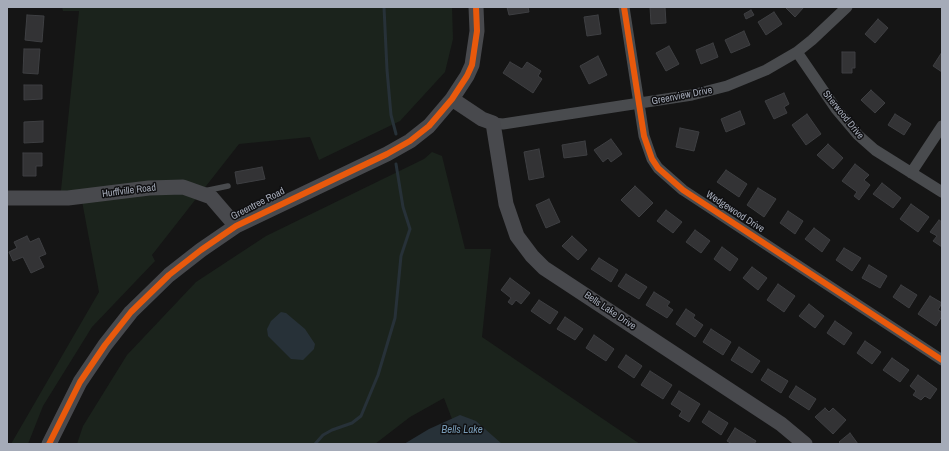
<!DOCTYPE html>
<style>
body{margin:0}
#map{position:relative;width:949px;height:451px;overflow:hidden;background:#151515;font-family:"Archivo Narrow",sans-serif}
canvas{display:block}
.frame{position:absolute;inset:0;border:8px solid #a5abb8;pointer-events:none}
</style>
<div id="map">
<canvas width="949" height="451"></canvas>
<div class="frame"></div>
</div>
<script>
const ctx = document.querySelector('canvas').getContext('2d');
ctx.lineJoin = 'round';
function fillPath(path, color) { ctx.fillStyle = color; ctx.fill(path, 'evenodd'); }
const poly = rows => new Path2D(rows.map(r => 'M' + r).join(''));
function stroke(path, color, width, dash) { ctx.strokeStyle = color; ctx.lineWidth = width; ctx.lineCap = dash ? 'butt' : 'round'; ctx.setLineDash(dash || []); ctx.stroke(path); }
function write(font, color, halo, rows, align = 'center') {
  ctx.font = font + ' "Archivo Narrow",sans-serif'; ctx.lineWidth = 3; ctx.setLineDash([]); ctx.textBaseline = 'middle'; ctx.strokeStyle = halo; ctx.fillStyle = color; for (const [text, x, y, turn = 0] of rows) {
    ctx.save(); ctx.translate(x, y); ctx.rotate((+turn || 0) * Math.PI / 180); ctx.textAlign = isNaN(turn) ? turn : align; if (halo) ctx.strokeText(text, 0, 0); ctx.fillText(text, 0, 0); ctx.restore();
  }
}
fillPath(poly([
 [62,7,452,7,453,39,445,72,400,121,319,160,310,137,239,144,152,255,155,261,92,327,43,406,28,444,11,444,99,292,82,201,60,200,79,11,63,11],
 [432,152,442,156,465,249,491,249,482,337,640,444,500,444,476,421,452,419,444,398,410,417,375,444,77,444,83,426,127,355,196,282,266,236,424,159]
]), '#1b231c');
fillPath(poly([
 [281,312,286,313,305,329,315,344,314,349,303,360,291,359,268,336,267,329,271,321],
 [460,415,476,421,502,444,404,444,429,429]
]), '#273138');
stroke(poly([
 [384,7,387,70,391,115,396,134],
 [315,444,323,435,332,430,352,423,361,416,378,375,395,318,401,256,410,229,403,207,396,164]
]), '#273138', 3);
const building = poly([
 [507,7,528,7,529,12,509,15,507,7],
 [650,7,665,7,666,23,651,24,650,7],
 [785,7,804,7,795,17,785,7],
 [751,10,754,15,746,19,744,14,751,10],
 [774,12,782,24,766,35,758,22,774,12],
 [27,15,44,16,42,42,25,40,27,15],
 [598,15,601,34,587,36,584,17,598,15],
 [878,19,888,28,875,43,865,34,878,19],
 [744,31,750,45,731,53,725,40,744,31],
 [713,43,718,57,701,64,696,50,713,43],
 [669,46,679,64,666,71,656,53,669,46],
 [24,49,40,49,38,74,23,73,24,49],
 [842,52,855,52,855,68,852,68,852,73,842,73,842,52],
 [942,52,942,72,933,66,942,52],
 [598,56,607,75,589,84,580,66,598,56],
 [510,62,522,69,527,62,541,71,538,76,542,79,533,93,503,73,510,62],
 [24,85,42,85,42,99,24,100,24,85],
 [871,90,885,103,875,113,861,100,871,90],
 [784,93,789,104,784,107,787,113,774,119,765,101,784,93],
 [740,111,745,124,726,132,721,119,740,111],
 [807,114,821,134,806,145,792,125,807,114],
 [895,114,911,124,904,135,888,125,895,114],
 [43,121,43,142,24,143,24,122,43,121],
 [680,128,699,132,694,151,676,147,680,128],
 [611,139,622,154,611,162,608,158,603,162,594,150,611,139],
 [585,141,587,155,564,158,562,145,585,141],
 [828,144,843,158,833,169,817,155,828,144],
 [539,149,544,177,529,180,524,152,539,149],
 [23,153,42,153,42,166,36,166,36,176,23,176,23,153],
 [855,164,869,175,864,180,870,185,859,200,854,196,857,192,842,181,855,164],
 [262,167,265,179,237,184,235,172,262,167],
 [726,170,747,184,739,197,717,182,726,170],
 [882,183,901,198,893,208,873,194,882,183],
 [635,186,653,203,639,217,621,200,635,186],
 [758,188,776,199,764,217,747,205,758,188],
 [549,199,560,222,546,228,536,205,549,199],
 [911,204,929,217,918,232,900,219,911,204],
 [666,210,682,222,673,233,657,221,666,210],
 [788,211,803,221,795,234,780,223,788,211],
 [939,220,942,222,942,247,933,241,937,236,930,232,939,220],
 [814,228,830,240,822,252,805,239,814,228],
 [695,230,710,241,701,253,686,242,695,230],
 [27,236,30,242,39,238,46,254,39,257,44,267,31,273,23,257,13,261,9,252,17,248,14,242,27,236],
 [572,236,587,250,578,260,562,246,572,236],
 [722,247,738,259,730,271,714,259,722,247],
 [844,248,861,258,852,271,836,260,844,248],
 [599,258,618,270,611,282,591,269,599,258],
 [869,265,887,276,880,288,862,278,869,265],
 [752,267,767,278,758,290,743,278,752,267],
 [626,274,647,287,639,299,618,286,626,274],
 [510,278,530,293,521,304,516,300,512,305,508,302,511,298,501,290,510,278],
 [778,284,795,296,784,312,767,300,778,284],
 [901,285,917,295,909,308,893,297,901,285],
 [654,292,670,302,667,306,673,310,667,318,646,305,654,292],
 [930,296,942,303,938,310,942,312,942,316,936,326,918,314,930,296],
 [539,300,558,312,550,324,531,311,539,300],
 [809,304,824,316,815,328,799,316,809,304],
 [686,309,695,315,693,318,703,325,695,337,676,324,686,309],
 [565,317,583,329,575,340,557,329,565,317],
 [835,321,852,333,844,345,827,333,835,321],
 [711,329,731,342,723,355,703,342,711,329],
 [594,335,614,349,606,361,586,348,594,335],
 [865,341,881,352,872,364,857,353,865,341],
 [739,347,760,361,752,373,731,360,739,347],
 [626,355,642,366,634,378,618,367,626,355],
 [892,358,909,370,900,382,883,370,892,358],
 [768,369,788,381,781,393,761,380,768,369],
 [650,371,672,385,663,399,641,385,650,371],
 [918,375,937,389,930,399,925,396,921,400,913,395,916,391,910,386,918,375],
 [796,386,816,399,809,410,789,397,796,386],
 [679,391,700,404,689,422,679,416,682,411,671,404,679,391],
 [825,408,829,412,833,408,846,420,833,434,815,417,825,408],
 [709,411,728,423,721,435,702,422,709,411],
 [735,428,756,441,754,444,732,444,727,441,735,428],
 [850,433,858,444,841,444,839,442,850,433]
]);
fillPath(building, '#333335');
stroke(building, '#3e3f42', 1);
stroke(poly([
 [204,191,228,186]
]), '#494b4e', 5.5);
stroke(poly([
 [624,7,644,136,652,159,658,168,683,190,942,360],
 [797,52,836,109,858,135,875,150,942,192],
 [493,123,503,124,692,95,727,86,766,70,797,52,812,40,847,7],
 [911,173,942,126]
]), '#494b4e', 11);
stroke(poly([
 [452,99,482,119,493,123,506,204,517,236,532,256,544,268,781,424,805,444],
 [7,198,68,198,149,188,183,187,211,197,236,226],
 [49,444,80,382,105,345,131,312,169,275,201,250,236,226,387,154,410,141,429,126,452,99,467,76,472,65,477,31,476,7]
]), '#48494d', 15);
stroke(poly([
 [624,7,644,136,652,159,658,168,683,190,942,360],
 [49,444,80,382,105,345,131,312,169,275,201,250,236,226,387,154,410,141,429,126,452,99,467,76,472,65,477,31,476,7]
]), '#e8590c', 6);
write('10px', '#a5abb8', '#0f0f11', [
 ["Greenview Drive",682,96,-11],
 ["Sherwood Drive",843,115,51],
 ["Hurffville Road",129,191,-7],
 ["Greentree Road",258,204,-27],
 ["Wedgewood Drive",735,212,33],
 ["Bells Lake Drive",610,311,34]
]);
write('italic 11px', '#789bb6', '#0f0f11', [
 ["Bells Lake",462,430]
]);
</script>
